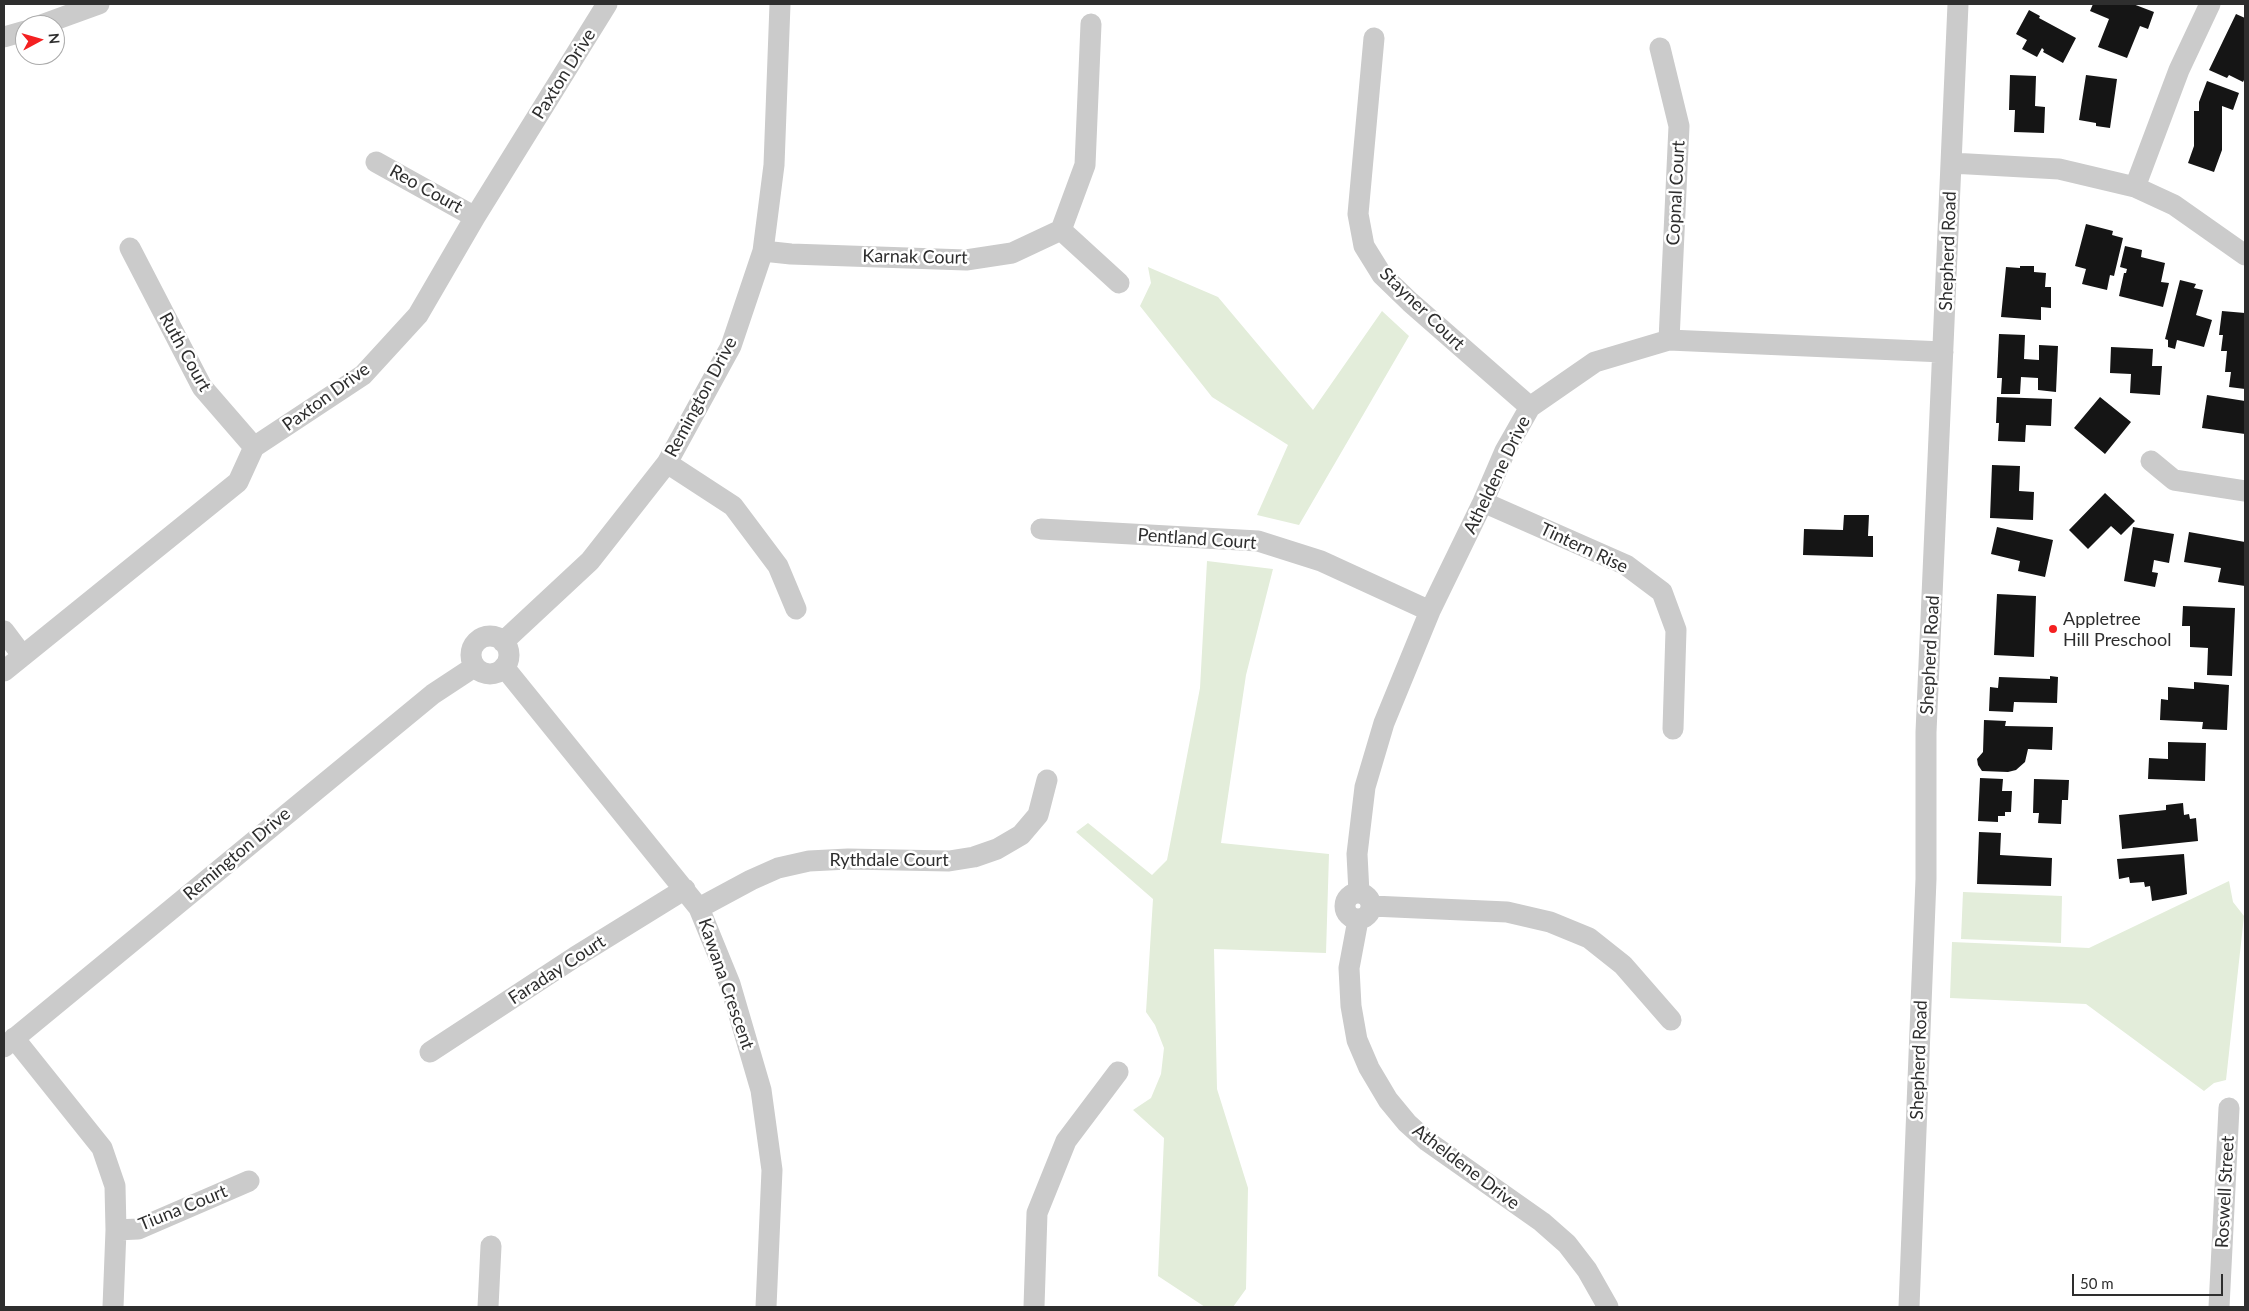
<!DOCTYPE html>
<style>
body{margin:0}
#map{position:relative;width:2249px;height:1311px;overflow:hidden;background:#fff;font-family:Lato,sans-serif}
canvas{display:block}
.frame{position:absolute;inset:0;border:5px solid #2e2e2e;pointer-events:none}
.north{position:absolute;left:15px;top:15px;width:50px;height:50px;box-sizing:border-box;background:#fff;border:1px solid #ababab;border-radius:50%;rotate:84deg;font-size:14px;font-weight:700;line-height:20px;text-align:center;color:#2e2e2e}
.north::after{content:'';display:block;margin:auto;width:18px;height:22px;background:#f42021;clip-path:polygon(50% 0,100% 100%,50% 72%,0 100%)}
.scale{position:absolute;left:2072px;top:1274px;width:151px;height:22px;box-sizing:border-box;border:2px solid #2e2e2e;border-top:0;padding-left:6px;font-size:15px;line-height:18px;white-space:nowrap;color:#2e2e2e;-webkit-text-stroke:4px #fff;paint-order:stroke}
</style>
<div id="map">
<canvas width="2249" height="1311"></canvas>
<div class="frame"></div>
<div class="north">N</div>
<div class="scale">50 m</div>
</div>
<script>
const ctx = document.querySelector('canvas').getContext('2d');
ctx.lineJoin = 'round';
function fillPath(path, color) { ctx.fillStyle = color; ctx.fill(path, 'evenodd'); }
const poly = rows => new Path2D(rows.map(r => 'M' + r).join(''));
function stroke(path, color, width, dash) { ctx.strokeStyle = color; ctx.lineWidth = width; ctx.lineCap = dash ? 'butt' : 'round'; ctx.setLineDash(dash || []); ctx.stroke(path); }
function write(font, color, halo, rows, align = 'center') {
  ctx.font = font + ' Lato,sans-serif'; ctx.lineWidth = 5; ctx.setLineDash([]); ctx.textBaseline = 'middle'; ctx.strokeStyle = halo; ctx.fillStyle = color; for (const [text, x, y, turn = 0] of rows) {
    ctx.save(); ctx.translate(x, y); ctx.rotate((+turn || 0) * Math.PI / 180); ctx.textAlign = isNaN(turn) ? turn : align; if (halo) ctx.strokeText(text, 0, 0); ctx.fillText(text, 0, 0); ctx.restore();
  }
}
fillPath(poly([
 [1148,267,1218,297,1313,410,1382,311,1409,336,1299,525,1257,515,1288,445,1212,397,1140,306,1151,283],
 [1207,561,1273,569,1246,675,1221,843,1329,854,1326,953,1214,949,1217,1089,1248,1188,1246,1289,1233,1307,1205,1307,1158,1276,1164,1138,1133,1110,1151,1098,1161,1074,1164,1048,1155,1025,1146,1012,1153,899,1076,832,1088,823,1152,875,1167,860,1200,688],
 [2229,881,2233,902,2244,916,2226,1080,2214,1083,2204,1091,2086,1004,1950,998,1952,942,2089,948],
 [1963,892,2062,896,2061,943,1961,939]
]), '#e3edda');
fillPath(poly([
 [2093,4,2133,4,2154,12,2148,29,2140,26,2127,58,2098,47,2109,19,2090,11],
 [2029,10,2040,16,2039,18,2076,38,2063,63,2043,52,2044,50,2042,48,2037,57,2022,49,2027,40,2016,34],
 [2236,14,2245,18,2245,78,2243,82,2229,75,2227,78,2209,70],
 [2010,75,2036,76,2035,106,2045,107,2044,133,2014,132,2015,110,2009,110],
 [2086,75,2117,79,2110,128,2096,126,2096,123,2079,120],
 [2207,81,2239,93,2233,110,2222,106,2222,150,2214,172,2188,163,2194,146,2194,111,2199,111,2199,102],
 [2086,224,2113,231,2112,235,2123,238,2114,276,2110,275,2107,290,2082,284,2086,269,2075,266],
 [2125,246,2142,250,2141,257,2165,263,2161,282,2169,283,2163,307,2119,296,2124,273,2126,273,2127,269,2120,267],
 [2020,266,2034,266,2034,272,2046,273,2045,287,2051,287,2051,308,2041,307,2041,320,2001,317,2006,267,2020,268],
 [2180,280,2196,284,2194,288,2203,290,2196,315,2212,320,2204,347,2177,340,2175,349,2168,347,2168,340,2165,339],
 [2222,311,2245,313,2245,389,2229,387,2231,372,2225,372,2227,351,2221,351,2223,335,2219,335],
 [1999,334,2025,335,2024,359,2039,360,2039,345,2058,346,2056,392,2038,390,2038,378,2021,377,2020,394,2001,394,2002,378,1997,378],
 [2111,347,2153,349,2152,366,2162,366,2160,395,2130,393,2131,374,2110,373],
 [2207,395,2245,401,2245,434,2202,428],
 [1997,397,2052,399,2051,426,2026,425,2025,442,1998,441,1999,423,1996,423],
 [2100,397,2131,422,2105,454,2074,428],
 [1992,465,2020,466,2019,491,2034,492,2033,520,1990,518],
 [2105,493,2135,521,2121,535,2111,526,2088,549,2069,530],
 [1844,515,1869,515,1868,536,1873,536,1873,557,1803,555,1804,529,1843,530],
 [1997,527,2053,540,2045,577,2018,571,2020,561,1991,554],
 [2133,527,2174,534,2169,563,2154,560,2152,572,2158,573,2155,587,2124,581],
 [2189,532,2245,542,2245,586,2218,582,2221,568,2184,562],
 [1997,594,2036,596,2034,657,1994,655],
 [2183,606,2235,608,2232,676,2207,675,2208,648,2190,647,2190,626,2182,626],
 [2050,676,2058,677,2057,703,2014,702,2013,712,1989,711,1990,687,1998,688,1999,677,2050,679],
 [2194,682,2229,685,2227,730,2202,729,2203,722,2160,720,2161,699,2168,700,2168,687,2194,689],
 [1984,720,2006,721,2005,726,2053,727,2052,750,2028,749,2025,762,2016,770,2008,772,1982,771,1978,765,1977,759,1983,752],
 [2168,742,2206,743,2205,781,2148,779,2149,758,2168,759],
 [1980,778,2003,779,2002,791,2012,791,2011,812,2005,812,2005,816,1998,816,1998,822,1978,821],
 [2034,779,2069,780,2068,800,2062,800,2061,824,2038,823,2039,813,2033,813],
 [2183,803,2184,815,2189,814,2190,819,2196,818,2198,841,2122,849,2119,815,2166,810,2166,805],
 [1979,832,2001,833,2000,855,2052,858,2051,886,1977,884],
 [2184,854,2187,894,2184,895,2152,901,2150,886,2145,887,2144,882,2130,883,2129,877,2119,879,2117,859]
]), '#151515');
stroke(poly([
 [41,25,99,4],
 [4,37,25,31],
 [1374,38,1358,214,1364,246,1382,275,1410,302,1530,407],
 [1660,48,1679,126,1669,340],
 [376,162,475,217],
 [1951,163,2059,169,2135,187,2174,205,2245,255],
 [2135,187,2179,70,2210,4],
 [1061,230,1119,283],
 [130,248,202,387,254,447],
 [763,251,791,254,966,260,1012,253,1061,230,1085,165,1091,24],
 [2151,461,2174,480,2245,491],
 [667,463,733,506,778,566,796,609],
 [1483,502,1626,565,1662,592,1676,630,1673,729],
 [1041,529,1258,541,1321,561,1430,611],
 [4,631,22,655],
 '471 655a19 19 0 1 1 38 0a19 19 0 1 1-38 0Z',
 [503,642,590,561,667,463,731,346,763,251,774,165,780,4],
 [504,667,699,908,730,984,761,1090,772,1170,766,1307],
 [4,671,238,482,254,447,363,375,418,315,475,217,607,4],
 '1345 906a13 13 0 1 1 26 0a13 13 0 1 1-26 0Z',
 [1359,893,1357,854,1365,787,1384,723,1430,611,1483,502,1505,451,1530,407,1595,362,1669,340,1943,352],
 [1372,906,1507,912,1550,922,1589,938,1623,965,1671,1020],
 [699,908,751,880,778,868,809,861,848,859,949,861,974,857,997,849,1021,835,1038,815,1047,780],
 [1358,920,1349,968,1351,1006,1357,1040,1369,1068,1388,1100,1407,1123,1427,1141,1542,1222,1567,1244,1587,1270,1608,1307],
 [14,1038,102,1148,115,1186,116,1230,113,1307],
 [4,1047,433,694,474,667],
 [430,1052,575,957,685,889],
 [116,1230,138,1229,249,1181],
 [488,1307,491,1246],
 [1034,1307,1037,1213,1066,1141,1118,1072],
 [1909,1307,1926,879,1926,732,1958,4],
 [2219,1307,2229,1108]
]), '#cbcbcb', 21);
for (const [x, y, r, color] of [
 [2053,629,5,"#f42021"]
]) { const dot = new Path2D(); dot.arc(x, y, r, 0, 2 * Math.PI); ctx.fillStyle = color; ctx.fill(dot); stroke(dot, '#fff', 2); }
write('18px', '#2e2e2e', '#fff', [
 ["Paxton Drive",564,74,-58],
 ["Reo Court",426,189,29],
 ["Copnal Court",1676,193,-87],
 ["Shepherd Road",1948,251,-88],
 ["Karnak Court",915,257,1],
 ["Stayner Court",1422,309,44],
 ["Ruth Court",185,352,61],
 ["Paxton Drive",326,397,-36],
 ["Remington Drive",701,397,-62],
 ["Atheldene Drive",1497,475,-64],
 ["Pentland Court",1197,539,4],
 ["Tintern Rise",1584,548,25],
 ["Shepherd Road",1930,655,-87],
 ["Remington Drive",237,854,-40],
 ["Rythdale Court",889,860],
 ["Faraday Court",557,970,-33],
 ["Kawana Crescent",726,984,71],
 ["Shepherd Road",1919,1060,-88],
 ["Atheldene Drive",1466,1167,37],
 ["Roswell Street",2225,1192,-87],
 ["Tiuna Court",183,1208,-22]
]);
write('18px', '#2e2e2e', '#fff', [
 ["Appletree",2063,619],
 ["Hill Preschool",2063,640]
], 'left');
</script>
